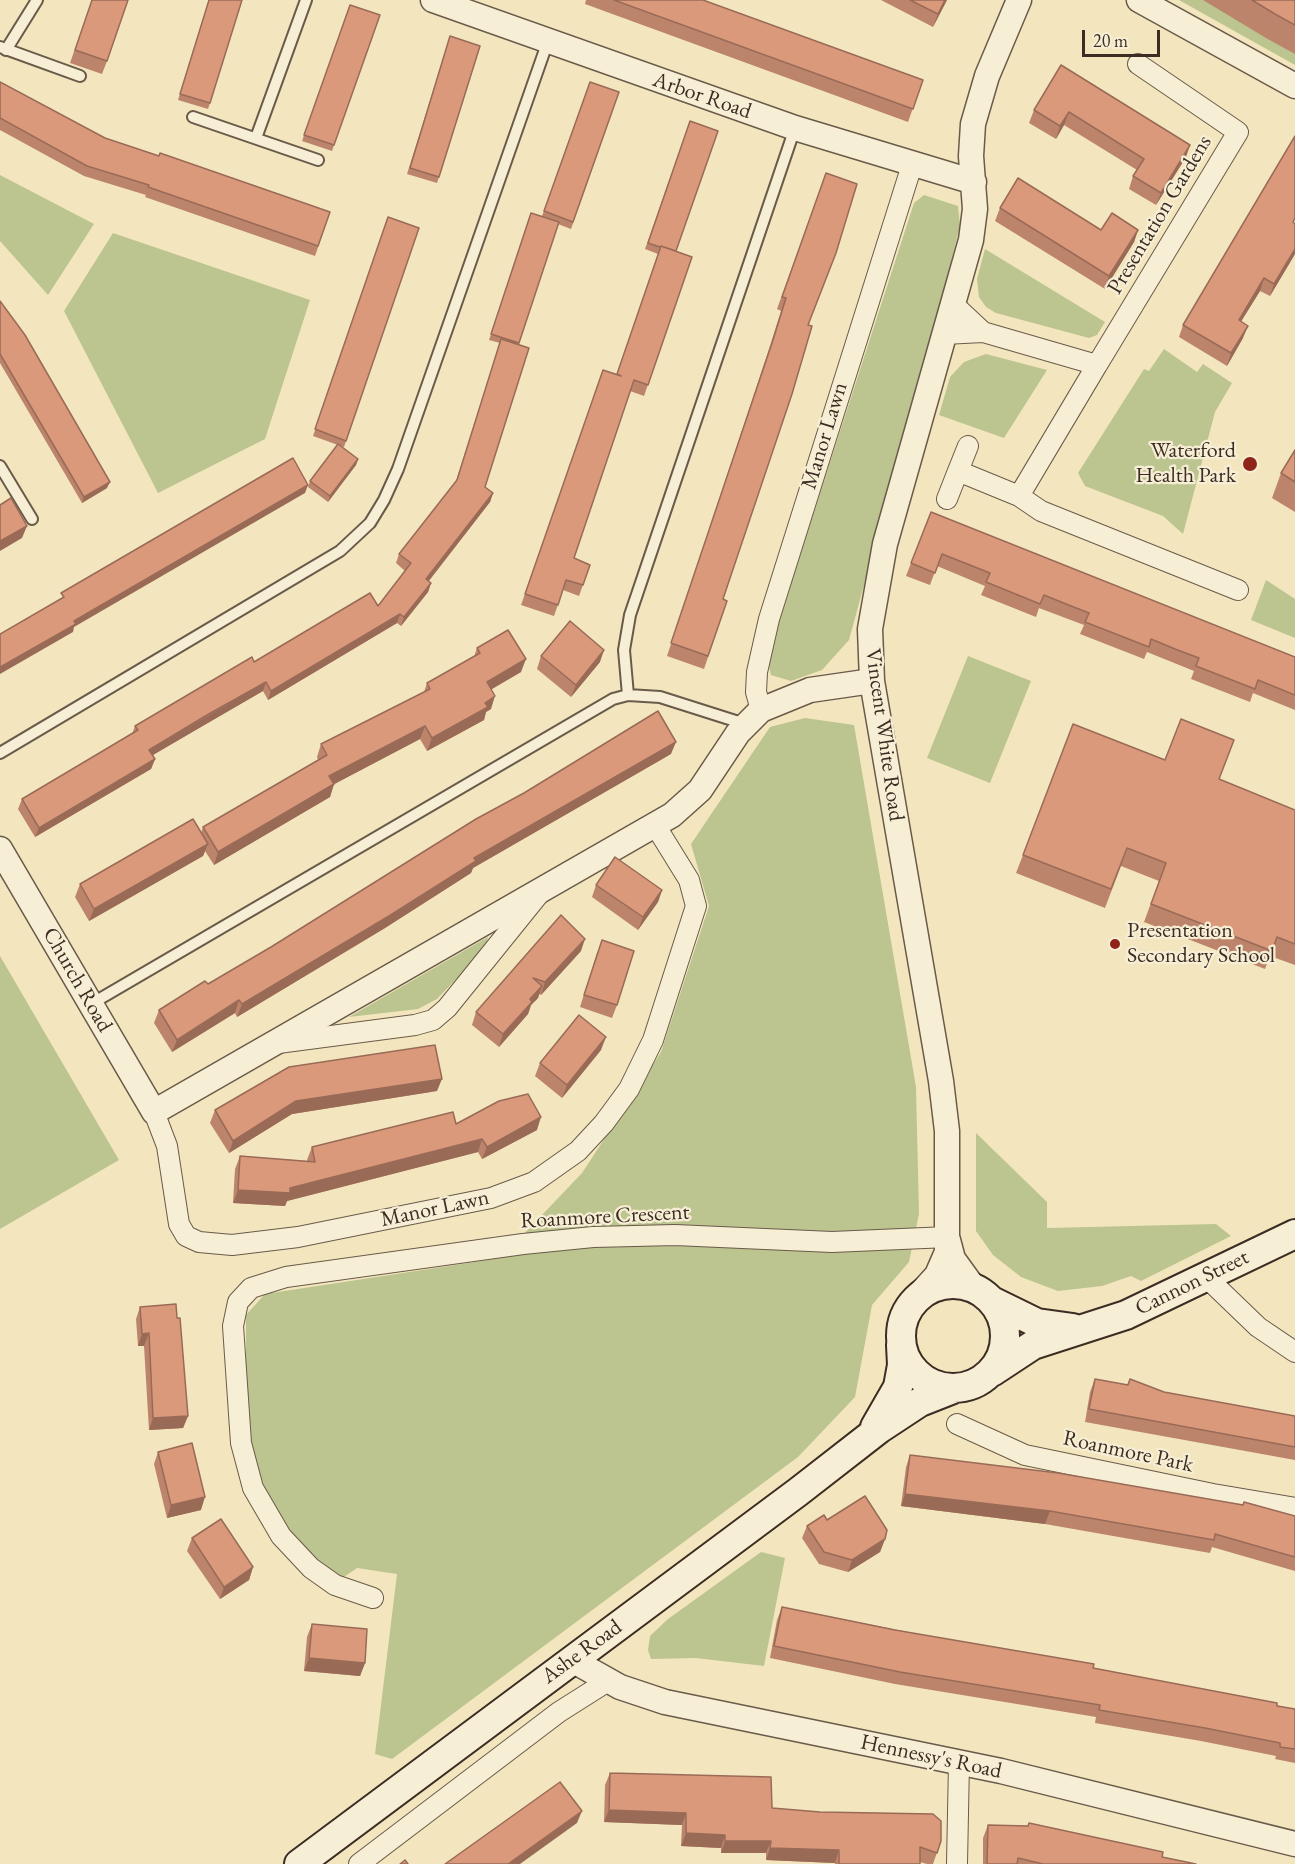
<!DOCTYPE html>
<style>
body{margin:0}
#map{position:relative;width:1295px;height:1864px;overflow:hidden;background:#f3e6be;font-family:"EB Garamond",serif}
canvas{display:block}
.scale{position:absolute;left:1082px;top:30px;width:78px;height:27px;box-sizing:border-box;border:3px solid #3c2c23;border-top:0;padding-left:8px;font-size:18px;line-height:21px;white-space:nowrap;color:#3c2c23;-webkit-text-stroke:4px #f7efd5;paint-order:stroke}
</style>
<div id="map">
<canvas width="1295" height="1864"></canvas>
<div class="scale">20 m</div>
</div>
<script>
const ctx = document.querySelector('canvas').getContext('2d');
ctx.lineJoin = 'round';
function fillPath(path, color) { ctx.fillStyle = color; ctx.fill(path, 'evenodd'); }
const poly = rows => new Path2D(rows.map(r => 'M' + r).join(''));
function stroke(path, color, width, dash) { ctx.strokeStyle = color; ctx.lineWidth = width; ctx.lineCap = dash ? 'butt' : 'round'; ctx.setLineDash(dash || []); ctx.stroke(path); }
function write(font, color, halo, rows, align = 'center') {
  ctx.font = font + ' "EB Garamond",serif'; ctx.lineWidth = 4.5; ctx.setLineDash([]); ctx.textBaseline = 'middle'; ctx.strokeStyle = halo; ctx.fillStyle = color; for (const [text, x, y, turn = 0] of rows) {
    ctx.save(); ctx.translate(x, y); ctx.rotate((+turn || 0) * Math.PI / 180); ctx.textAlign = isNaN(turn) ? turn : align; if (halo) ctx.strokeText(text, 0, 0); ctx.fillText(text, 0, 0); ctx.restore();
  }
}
fillPath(poly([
 [1179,0,1295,0,1295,65],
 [0,175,94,224,48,295,0,241],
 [924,195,958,206,960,226,939,310,849,640,822,670,791,681,771,675,767,657,914,203],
 [113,233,310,300,265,439,158,493,64,311],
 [985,249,1105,322,1097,335,1089,338,996,313,986,307,979,297,977,279],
 [1164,349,1197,372,1203,364,1232,383,1215,412,1183,534,1163,516,1085,486,1078,473,1144,369,1149,371],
 [986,354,1047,370,1004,438,939,415,950,377,964,362],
 [1266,580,1295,599,1295,638,1251,620],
 [968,656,1031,681,990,783,927,758],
 [805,718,854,725,916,1087,919,1214,909,1262,872,1305,855,1397,798,1457,392,1759,375,1754,397,1574,357,1568,338,1581,285,1530,246,1450,246,1315,265,1294,501,1258,582,1173,661,1052,709,906,691,844,770,727],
 [488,937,486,948,437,999,418,1009,349,1017],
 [0,956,119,1160,0,1229],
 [976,1133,1047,1202,1047,1228,1216,1224,1231,1236,1141,1281,1131,1276,1102,1286,1058,1291,1021,1277,993,1255,976,1231],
 [761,1552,785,1558,764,1666,696,1658,651,1659,648,1650,650,1636,668,1619]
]), '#bcc490');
const service = poly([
 [0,47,80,76],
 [6,50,37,0],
 [193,117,318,160],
 [256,138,306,0],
 [0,466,32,519],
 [628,695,624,650,630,615,795,128],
 [0,753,340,551,370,523,384,500,398,469,548,41],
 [91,1004,613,699,628,695,660,697,745,724]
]);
const minor = poly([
 [953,304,983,332],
 [944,334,983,332,1097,365,1019,496,1041,511,1238,590],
 [1097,365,1238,132,1138,64],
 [958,471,968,446],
 [947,499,958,471,1019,496],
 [761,710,756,692,757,672,769,619,912,165],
 [278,1043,415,1025,433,1020,447,1008,539,894],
 [154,1112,167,1146,179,1224,186,1236,199,1242,232,1245,298,1237,491,1198,534,1182,578,1151,604,1123,629,1089,653,1040,696,906,689,880,655,825],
 [1205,1276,1258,1327,1295,1352],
 [957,1424,1025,1455,1213,1494,1295,1508],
 [373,1598,335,1585,311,1568,281,1536,253,1488,241,1443,233,1326,238,1302,251,1288,286,1277,523,1244,593,1237,675,1235,832,1242,948,1237],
 [359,1864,559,1712,608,1681],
 [957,1864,959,1762]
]);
const tertiary = poly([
 [433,0,795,128,974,182],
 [1139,0,1295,86],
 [0,849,154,1112,672,815,700,790,738,733,761,710,810,690,872,681],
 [948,1240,953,1259,974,1288],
 [916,1298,937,1275,947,1252,947,1131,941,1081,872,681,870,629,885,544,971,240,975,209,971,156,973,124,987,76,1019,0],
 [572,1660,620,1687,665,1702,1001,1771,1295,1844]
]);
const secondary = poly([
 '901 1336a52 52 0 1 1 104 0a52 52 0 1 1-104 0Z',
 [992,1301,1037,1323,1073,1328],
 [992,1372,1033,1345,1126,1315,1295,1234],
 [875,1427,898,1387,902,1365,901,1345],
 [299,1864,798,1492,879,1429,920,1402,953,1389]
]);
stroke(service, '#6a5a4a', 14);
stroke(minor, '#6a5a4a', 22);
stroke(tertiary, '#6a5a4a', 27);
stroke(secondary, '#3c2c23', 32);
stroke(service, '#f7efd5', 10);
stroke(minor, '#f7efd5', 20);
stroke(tertiary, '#f7efd5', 24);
stroke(secondary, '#f7efd5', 28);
fillPath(poly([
 [92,0,107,61,102,74,70,63],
 [209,0,210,103,208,109,178,100],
 [586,0,703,0,923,80,908,122,585,4],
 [881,0,947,0,933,27],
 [1203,0,1295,0,1295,54,1266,38],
 [348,11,334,145,332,151,302,141],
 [448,43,439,177,437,183,407,174],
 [1061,65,1186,157,1156,205,1129,189,1133,176,1137,170,1064,125,1056,139,1029,123,1034,110],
 [0,82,105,138,330,212,315,256,145,197,146,195,84,176,0,130],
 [590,82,619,92,571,229,558,224,518,344,485,487,493,493,490,502,429,581,431,583,428,592,401,626,397,623,268,700,263,691,204,725,153,755,155,759,151,769,35,837,18,809,22,799,132,734,135,726,254,662,378,606,405,571,396,563,399,554,456,481,500,343,489,340,529,219,542,216],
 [690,121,676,251,692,257,644,396,630,391,574,558,590,565,579,596,563,590,554,616,521,605,603,370,617,374,658,254,645,249],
 [826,173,809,325,723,599,727,601,704,669,667,656,768,352,781,311,777,309],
 [1000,208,1101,230,1138,230,1134,242,1105,289,995,221],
 [388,217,346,441,344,447,341,446,358,459,356,465,328,502,308,487,310,481,338,445,313,436],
 [1295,254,1270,296,1260,291,1241,321,1243,338,1227,366,1179,337,1183,325],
 [0,301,107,488,82,503,0,363],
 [1295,450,1295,512,1272,498,1281,473],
 [931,512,1295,657,1295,710,1253,693,1250,702,1191,679,1194,671,1147,652,1144,659,1080,634,1084,625,1039,608,1036,617,981,595,985,586,937,566,930,585,906,576],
 [477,648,521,672,491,689,491,709,486,712,484,720,427,751,420,739,334,784,330,797,214,865,205,851,203,856,89,921,75,897,80,884,201,833,203,827,318,760,317,757,321,744,424,692,427,683,474,657],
 [541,656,600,662,571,697,537,669],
 [671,754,473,868,471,873,385,928,237,1017,235,1013,172,1052,154,1023,159,1010,208,984],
 [1165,760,1219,779,1295,810,1295,965,1270,956,1265,969,1144,922,1159,881,1121,866,1105,908,1016,873,1023,855],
 [596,885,662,890,658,902,638,930,592,897],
 [581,951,541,995,539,994,538,998,531,1005,528,1014,499,1047,472,1025,476,1012],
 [597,953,617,1005,612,1018,580,1007],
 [601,1050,562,1098,535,1076,540,1063],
 [437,1091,292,1114,229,1153,210,1123,215,1110],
 [456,1124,537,1130,482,1159,478,1152,287,1201,285,1206,233,1203,235,1169,240,1156,307,1161,307,1160,312,1147],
 [140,1307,177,1318,188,1416,183,1428,149,1430,144,1346,138,1346,136,1319],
 [1095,1379,1127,1385,1130,1379,1164,1392,1295,1416,1295,1460,1085,1422,1090,1392],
 [158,1452,201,1510,167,1518,154,1464],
 [910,1455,1295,1516,1295,1571,1212,1547,1210,1553,1045,1524,901,1506,906,1467],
 [827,1520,885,1539,880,1552,848,1572,819,1564,802,1538,807,1526],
 [192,1538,253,1567,249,1580,220,1599,187,1551],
 [782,1607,1295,1709,1295,1763,1275,1759,1276,1756,1201,1741,1095,1723,1096,1717,895,1684,770,1658,777,1620],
 [312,1624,365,1663,360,1676,304,1671,307,1637],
 [610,1773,772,1808,941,1841,933,1864,927,1864,920,1862,920,1864,835,1864,835,1863,766,1860,766,1853,721,1853,721,1848,681,1846,682,1825,604,1822,605,1785],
 [988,1825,1162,1857,1196,1864,983,1864,983,1838]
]), '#bc846b');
fillPath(poly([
 [945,0,947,0,933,27,938,14],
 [1069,112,1064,125,1056,139,1060,126],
 [1190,145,1186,157,1156,205,1161,193],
 [1138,230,1134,242,1105,289,1109,276],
 [1295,249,1295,254,1270,296,1274,284],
 [1264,278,1260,291,1234,333,1239,320],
 [1248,326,1243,338,1227,366,1231,353],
 [358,459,356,465,328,502,330,496],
 [110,482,107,488,82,503,84,497],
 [308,485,305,493,74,627,73,632,0,674,0,667,74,621],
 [493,493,490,502,423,588,426,579],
 [27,526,22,538,0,551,0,541],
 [431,583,428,592,401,626,404,617],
 [400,614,397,623,268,700,271,691],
 [604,650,600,662,571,697,576,685],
 [526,659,521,672,482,695,487,682],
 [266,682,263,691,146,759,149,750],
 [495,696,491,709,486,712,484,720,427,751,432,738],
 [425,726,420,739,325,789,329,776],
 [676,742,671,754,473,868,471,873,385,928,237,1017,242,1004,474,858],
 [155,759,151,769,35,837,39,828],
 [334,784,330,797,214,865,218,852],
 [208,844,203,856,89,921,94,909],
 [662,890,658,902,638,930,643,917],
 [585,939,581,951,541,995,545,982],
 [542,986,538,998,531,1005,528,1014,499,1047,503,1034,530,999],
 [239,1000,235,1013,172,1052,177,1040],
 [606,1037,601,1050,562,1098,567,1085],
 [442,1079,437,1091,292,1114,229,1153,233,1141,296,1101],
 [541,1117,537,1130,482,1159,487,1147],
 [482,1139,478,1152,287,1201,285,1206,233,1203,238,1190,290,1188],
 [149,1333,144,1346,138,1346,142,1334],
 [188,1416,183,1428,149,1430,153,1418],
 [905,1494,1050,1511,1045,1524,901,1506],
 [205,1497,201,1510,167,1518,171,1505],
 [885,1539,880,1552,848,1572,852,1560],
 [253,1567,249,1580,220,1599,224,1587],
 [309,1658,365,1663,360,1676,304,1671],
 [609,1810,686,1813,682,1825,604,1822],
 [582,1811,577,1823,520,1864,508,1864],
 [686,1833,725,1835,721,1848,681,1846],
 [725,1841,771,1841,766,1853,721,1853],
 [770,1848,839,1850,835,1863,766,1860]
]), '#996b57');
const building = poly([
 [92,0,128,0,107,61,75,50,92,0],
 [209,0,242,0,210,103,180,94,209,0],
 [614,0,703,0,923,80,913,109,614,0],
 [910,0,945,0,938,14,910,0],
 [1252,0,1295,0,1295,25,1275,14,1252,0],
 [350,5,380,15,334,145,304,135,350,5],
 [450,36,480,46,439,177,410,168,450,36],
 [1061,65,1190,145,1161,193,1133,176,1144,159,1069,112,1060,126,1034,110,1061,65],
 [0,82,105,138,159,156,160,153,330,212,318,246,148,187,149,185,87,166,0,118,0,82],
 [590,82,619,92,573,222,544,211,590,82],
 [690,121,718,131,676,251,661,246,660,247,648,243,690,121],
 [1295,136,1295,218,1293,222,1295,224,1295,249,1274,284,1264,278,1239,320,1248,326,1231,353,1183,325,1295,136],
 [826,173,857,184,836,253,808,325,812,326,792,394,723,599,727,601,708,656,671,643,773,340,786,298,782,297,826,173],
 [1018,178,1101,230,1112,213,1138,230,1109,276,1000,208,1018,178],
 [531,213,559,222,519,343,491,334,531,213],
 [388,217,419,228,346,441,315,429,388,217],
 [661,246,692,257,648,385,634,380,574,558,590,565,583,585,566,580,558,605,525,594,603,370,621,376,617,374,661,246],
 [0,301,25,335,110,482,84,497,0,354,0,301],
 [501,339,529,348,485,487,493,493,426,579,431,583,404,617,400,614,271,691,266,682,207,715,149,750,155,759,39,828,22,799,138,730,135,726,252,657,254,662,370,593,378,606,411,563,399,554,457,480,501,339],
 [338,444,358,459,330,496,310,481,338,444],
 [1295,450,1295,482,1281,473,1295,450],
 [293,458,308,485,74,621,76,624,0,667,0,634,64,597,61,593,293,458],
 [11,498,27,526,0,541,0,505,11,498],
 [931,512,1295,657,1295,695,1258,680,1255,689,1196,666,1199,658,1175,649,1151,639,1149,647,1085,622,1089,613,1066,604,1044,595,1040,604,986,582,990,573,942,554,935,573,911,563,931,512],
 [570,621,604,650,576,685,541,656,570,621],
 [508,630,526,659,487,682,495,696,485,703,488,707,432,738,425,726,329,776,334,784,218,852,203,827,327,755,321,744,430,689,427,683,480,653,477,648,508,630],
 [658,711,676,742,474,858,476,861,389,916,242,1004,239,1000,177,1040,159,1010,205,981,208,984,271,947,476,819,524,793,658,711],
 [1181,719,1234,740,1219,779,1295,810,1295,944,1277,937,1272,951,1151,904,1166,863,1127,848,1111,889,1023,855,1073,724,1165,760,1181,719],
 [193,819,208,844,94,909,80,884,193,819],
 [615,857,662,890,643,917,596,885,615,857],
 [561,915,585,939,545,982,533,978,542,986,530,999,532,1002,503,1034,476,1012,561,915],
 [602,940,634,951,617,1005,584,995,602,940],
 [579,1015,606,1037,567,1085,540,1063,579,1015],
 [435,1045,442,1079,296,1101,233,1141,215,1110,289,1067,435,1045],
 [528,1094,541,1117,487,1147,482,1139,290,1188,290,1193,238,1190,240,1156,315,1162,312,1147,453,1112,456,1124,499,1101,528,1094],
 [176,1304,177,1318,180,1318,188,1416,153,1418,149,1333,142,1334,140,1307,176,1304],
 [1095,1379,1128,1385,1130,1379,1164,1392,1295,1416,1295,1447,1089,1409,1095,1379],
 [192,1443,205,1497,171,1505,158,1452,192,1443],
 [910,1455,1058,1473,1243,1505,1244,1502,1295,1516,1295,1557,1215,1534,1214,1540,1050,1511,905,1494,910,1455],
 [865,1496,887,1530,885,1539,852,1560,824,1552,807,1526,824,1515,827,1520,865,1496],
 [221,1519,253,1567,224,1587,192,1538,221,1519],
 [782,1607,895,1630,1094,1664,1093,1668,1277,1703,1277,1706,1295,1709,1295,1749,1280,1747,1280,1743,1205,1728,1099,1710,1100,1705,900,1672,774,1646,782,1607],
 [312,1624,367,1629,365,1663,309,1658,312,1624],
 [610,1773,771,1777,772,1808,820,1812,933,1814,941,1821,941,1841,937,1853,920,1847,920,1864,839,1864,839,1850,770,1848,771,1841,725,1841,725,1835,686,1833,686,1813,609,1810,610,1773],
 [560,1782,582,1811,508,1864,445,1864,560,1782],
 [1029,1823,1163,1852,1162,1857,1196,1864,1043,1864,1018,1858,1017,1864,987,1864,988,1825,1028,1826,1029,1823],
 [405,1860,408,1864,400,1864,405,1860]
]);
fillPath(building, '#db997c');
stroke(building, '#996b57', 1.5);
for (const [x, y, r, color] of [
 [1250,464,8,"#8f2418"],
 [1115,944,6,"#8f2418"]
]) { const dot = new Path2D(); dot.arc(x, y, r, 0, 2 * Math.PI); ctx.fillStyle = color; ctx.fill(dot); stroke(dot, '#f7efd5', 2); }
write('22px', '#3c2c23', '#f7efd5', [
 ["Arbor Road",702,96,19],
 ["Presentation Gardens",1160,215,-59],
 ["Manor Lawn",825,436,-73],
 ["Vincent White Road",884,735,82],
 ["Church Road",77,980,60],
 ["Manor Lawn",435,1209,-12],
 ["Roanmore Crescent",605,1217,-3],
 ["Cannon Street",1192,1283,-26],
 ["Roanmore Park",1128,1452,12],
 ["Ashe Road",582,1652,-36],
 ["Hennessy's Road",931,1757,12]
]);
write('22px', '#3c2c23', '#f7efd5', [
 ["Waterford",1236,451],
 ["Health Park",1236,476],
 ["Presentation",1127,931,"left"],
 ["Secondary School",1127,956,"left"]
], 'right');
</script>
